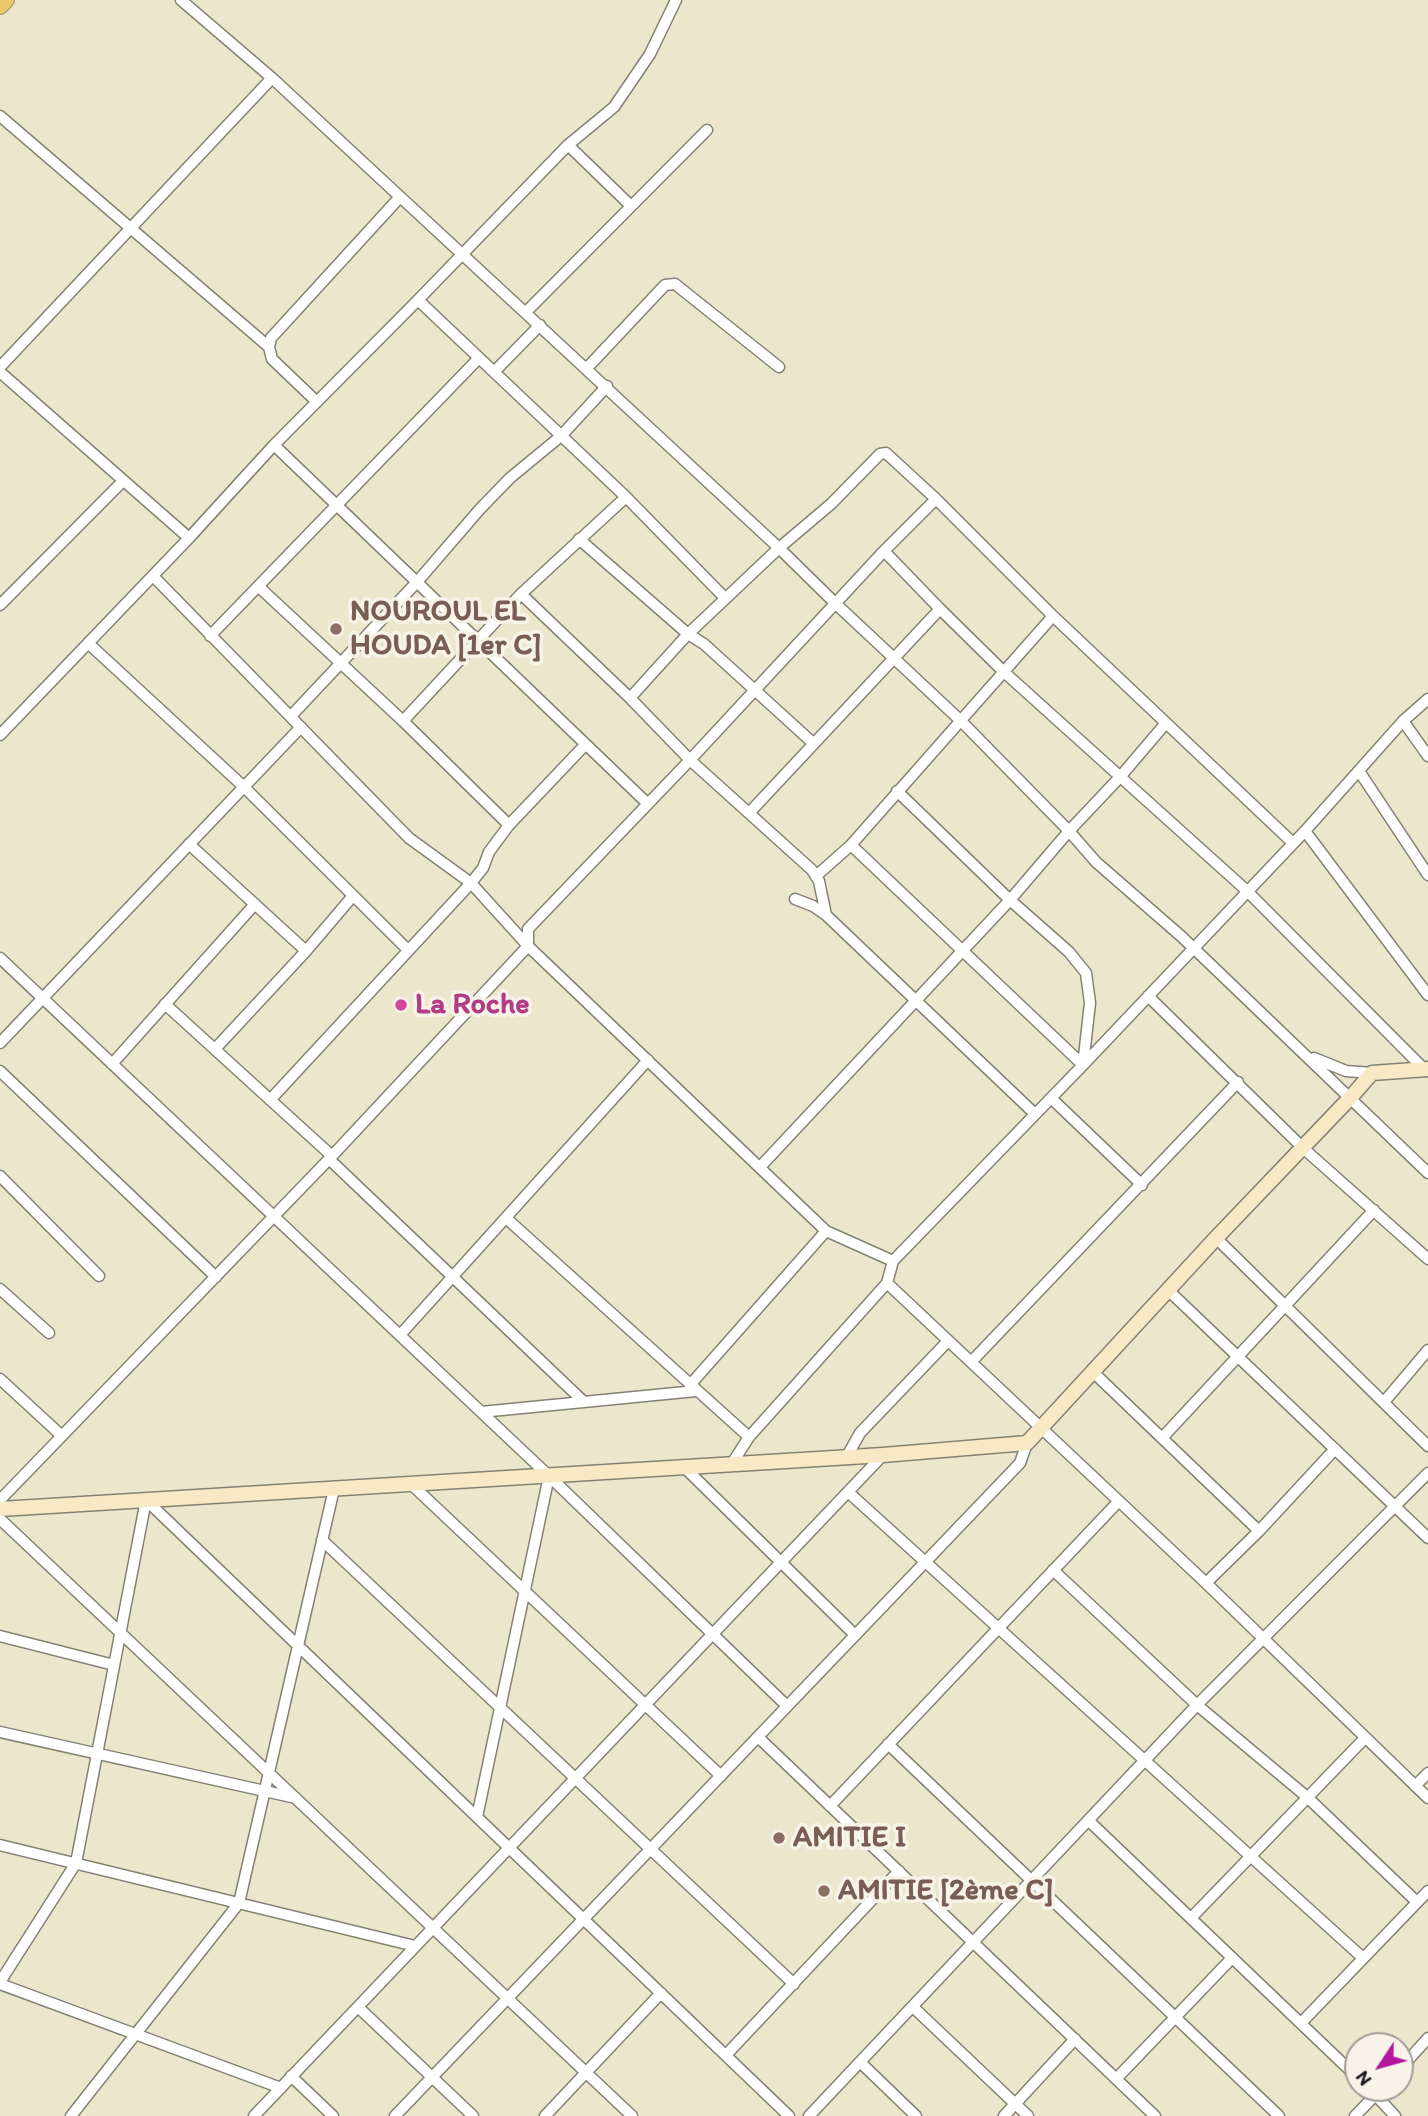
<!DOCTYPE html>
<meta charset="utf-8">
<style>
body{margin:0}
#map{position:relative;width:1428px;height:2116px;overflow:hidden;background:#ece7cc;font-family:Itim,sans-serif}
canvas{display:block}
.north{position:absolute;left:1344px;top:2032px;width:70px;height:70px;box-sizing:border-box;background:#f7f3e8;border:2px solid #9f9d96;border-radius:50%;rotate:234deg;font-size:19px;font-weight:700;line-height:28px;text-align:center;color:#1c1c1c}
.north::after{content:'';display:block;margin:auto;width:24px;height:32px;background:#b5179e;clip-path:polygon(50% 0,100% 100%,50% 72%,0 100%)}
</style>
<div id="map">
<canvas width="1428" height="2116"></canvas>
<div class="north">N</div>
</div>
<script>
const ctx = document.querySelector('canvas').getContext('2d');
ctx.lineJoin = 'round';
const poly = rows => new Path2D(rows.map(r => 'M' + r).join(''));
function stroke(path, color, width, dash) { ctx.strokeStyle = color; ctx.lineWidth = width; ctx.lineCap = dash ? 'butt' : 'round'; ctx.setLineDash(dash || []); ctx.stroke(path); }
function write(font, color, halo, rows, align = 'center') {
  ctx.font = font + ' Itim,sans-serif'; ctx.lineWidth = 7; ctx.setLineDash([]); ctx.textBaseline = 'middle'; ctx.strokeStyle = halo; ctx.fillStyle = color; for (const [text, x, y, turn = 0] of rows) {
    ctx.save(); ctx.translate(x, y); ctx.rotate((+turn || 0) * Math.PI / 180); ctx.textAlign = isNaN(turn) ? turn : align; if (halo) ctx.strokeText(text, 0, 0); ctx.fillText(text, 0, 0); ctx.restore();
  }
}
const street = poly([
 [181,0,272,78,779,548,836,604,961,721,1069,831,1096,862,1182,937,1428,1173],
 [0,116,269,347],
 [568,145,631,206],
 [418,300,626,497,725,598],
 [526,312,707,130],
 [0,367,272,78],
 [587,368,665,285,675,284,779,367],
 [0,372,189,538],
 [494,372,540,325],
 [317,402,272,359,269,347,271,338,400,197],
 [274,445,648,804],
 [579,539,688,634,704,644,813,743],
 [884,551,936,499,1053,616,1293,843],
 [153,576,409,838,471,883,528,946,826,1231,893,1261,887,1283,1206,1583,1428,1798],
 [259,587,403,721,509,825],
 [521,594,630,698,690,760,812,870,819,881,826,915],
 [0,605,123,481],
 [210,636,479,358],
 [88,643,244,787,408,950],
 [630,698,688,634,779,548,831,504,880,454,886,453,936,499],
 [291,716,417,582,480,509,510,478,561,436,607,386],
 [403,721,521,594,626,497],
 [1403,721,1428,756],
 [0,735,189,538,274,445,418,300,568,145,614,107,650,54,676,0],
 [1359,771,1428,875],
 [897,791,1010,900,1069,952,1086,973,1090,1003,1083,1065],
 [749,813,940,609,1004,672,1246,890,1426,1071],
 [1305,831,1428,995],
 [189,844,306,951],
 [851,845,1083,1065],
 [816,876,851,845,1053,616],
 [795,899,813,906,826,915,1035,1114],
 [0,958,549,1476,787,1706],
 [1148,996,1303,1148,1428,1259],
 [165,1004,332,1156],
 [0,1043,301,727],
 [215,1049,306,951,352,897],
 [1314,1058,1346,1071,1372,1073],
 [112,1064,255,904],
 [0,1071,216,1277],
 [1051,1098,1142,1185],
 [270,1100,471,883,483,868,489,852,509,825,585,745],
 [329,1159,584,1402],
 [760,1167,1010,900,1069,831,1120,777,1166,723],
 [0,1176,99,1276],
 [506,1218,749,1437],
 [1216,1238,1428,1446],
 [893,1261,1083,1065,1305,831,1403,721,1428,699],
 [0,1289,49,1333],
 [1168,1290,1428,1538],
 [400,1335,648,1060],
 [972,1361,1238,1082],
 [1093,1372,1259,1531],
 [0,1379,62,1436],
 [690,1385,826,1231],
 [1384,1402,1428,1350],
 [481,1412,696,1391],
 [1162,1438,1374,1210],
 [846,1458,860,1433,948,1341],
 [731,1465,749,1437,887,1283],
 [684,1467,855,1635],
 [411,1484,721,1776],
 [848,1492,1363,1958],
 [0,1500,332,1156,528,946,528,929,690,760,884,551,940,609],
 [0,1519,632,2116],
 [322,1540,794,1984],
 [1053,1570,1197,1705,1307,1797,1417,1902],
 [1206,1583,1259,1531,1335,1449],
 [0,1636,114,1665],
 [0,1732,296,1798],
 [758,1737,1155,2116],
 [888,1744,1279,2116],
 [1415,1786,1428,1773],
 [830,1806,1118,1502],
 [477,1817,549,1476],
 [1089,1821,1358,2078],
 [0,1845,415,1946],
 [1191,1918,1365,1738],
 [0,1982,76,1863,146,1500,789,2116],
 [0,1984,281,2088],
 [358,2007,473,2116],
 [913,2007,1028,2116],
 [1301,2023,1428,1891],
 [726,2055,899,1871],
 [860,2062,916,2116],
 [1400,2069,1428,2038],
 [291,2076,333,2116],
 [1116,2079,1232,1958],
 [1369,2088,1395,2116],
 [71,2116,239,1903,334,1489],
 [254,2116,883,1455],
 [395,2116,1020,1463,1027,1443],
 [545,2116,661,1993],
 [809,2116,1197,1705,1428,1473],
 [1004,2116,1075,2039],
 [1355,2116,1382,2088]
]);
const secondary = poly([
 [0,1509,883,1455,1027,1443,1216,1238,1350,1098,1372,1073,1428,1069]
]);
const primary = poly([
 [0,6,6,0]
]);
stroke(street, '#848274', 13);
stroke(secondary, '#848274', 17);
stroke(primary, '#848274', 18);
stroke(street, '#fff', 10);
stroke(secondary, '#f7e9c3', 14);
stroke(primary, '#eac769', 16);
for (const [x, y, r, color] of [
 [336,629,7,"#8d6e63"],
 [401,1005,7,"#d1479c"],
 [779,1838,7,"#8d6e63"],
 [824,1891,7,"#8d6e63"]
]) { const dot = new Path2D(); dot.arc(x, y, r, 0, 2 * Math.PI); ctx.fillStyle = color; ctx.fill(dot); stroke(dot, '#f7f3e8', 2.5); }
write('bold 30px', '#785e54', '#f7f3e8', [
 ["NOUROUL EL",350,612],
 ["HOUDA [1er C]",350,646],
 ["AMITIE I",793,1838],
 ["AMITIE [2ème C]",838,1891]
], 'left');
write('bold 30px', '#b23c85', '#f7f3e8', [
 ["La Roche",415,1005]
], 'left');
</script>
